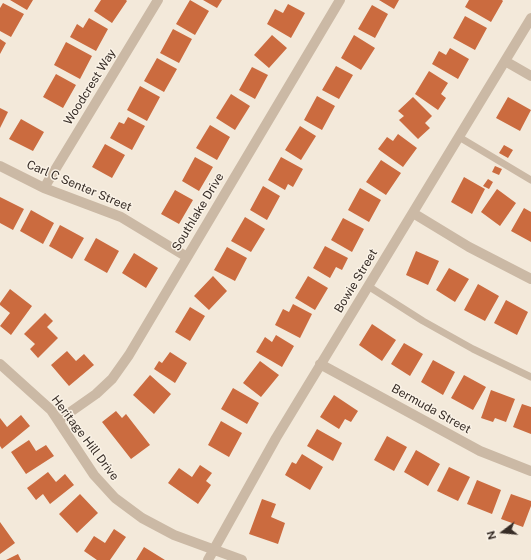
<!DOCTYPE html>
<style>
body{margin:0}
#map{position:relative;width:531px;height:560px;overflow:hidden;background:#f3e9da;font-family:"Public Sans",sans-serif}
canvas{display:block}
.north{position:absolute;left:483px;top:512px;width:40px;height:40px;-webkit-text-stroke:3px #faf2e6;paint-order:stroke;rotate:254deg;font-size:11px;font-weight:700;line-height:16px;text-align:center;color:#372d27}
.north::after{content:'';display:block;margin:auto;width:14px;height:18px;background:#372d27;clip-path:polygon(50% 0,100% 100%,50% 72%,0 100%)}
</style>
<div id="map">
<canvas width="531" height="560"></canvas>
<div class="north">N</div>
</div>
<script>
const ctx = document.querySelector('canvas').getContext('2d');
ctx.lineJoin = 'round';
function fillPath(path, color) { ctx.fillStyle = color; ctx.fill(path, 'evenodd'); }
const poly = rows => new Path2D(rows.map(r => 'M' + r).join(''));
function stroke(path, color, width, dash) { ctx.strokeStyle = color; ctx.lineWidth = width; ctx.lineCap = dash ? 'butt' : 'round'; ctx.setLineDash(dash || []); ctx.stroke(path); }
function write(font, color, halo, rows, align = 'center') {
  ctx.font = font + ' "Public Sans",sans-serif'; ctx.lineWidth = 3; ctx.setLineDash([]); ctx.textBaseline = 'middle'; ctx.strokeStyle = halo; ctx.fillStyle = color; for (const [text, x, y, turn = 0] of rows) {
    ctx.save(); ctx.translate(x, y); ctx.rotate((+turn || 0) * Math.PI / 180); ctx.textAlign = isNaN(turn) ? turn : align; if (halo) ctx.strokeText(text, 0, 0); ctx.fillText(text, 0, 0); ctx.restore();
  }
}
fillPath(poly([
 [10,0,33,0,27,10],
 [101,0,126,0,127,1,112,23,94,11],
 [190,0,209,11,195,35,176,24],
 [203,0,222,0,217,8],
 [379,0,399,0,394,9],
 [469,0,502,0,503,1,491,22,465,7],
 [3,3,24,14,11,37,0,31,0,8],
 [288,4,305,13,291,38,267,24,275,9,283,13],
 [372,5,388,14,375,38,358,29],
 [465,16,487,28,475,50,453,38],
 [89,18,108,29,96,51,70,37,77,24,83,28],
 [173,29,192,39,179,63,160,53],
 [272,35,287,48,269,68,254,55],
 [354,35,375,48,361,70,341,58],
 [0,39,6,43,0,54],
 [66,42,92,56,80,79,54,65],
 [450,48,469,59,458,79,432,64,439,51,446,55],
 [157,58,177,69,164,92,144,81],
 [336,66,353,75,339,99,322,90],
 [252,67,268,75,255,99,239,90],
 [429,71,448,83,441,94,446,98,438,110,415,94],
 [56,74,76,85,63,108,43,97],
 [140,86,160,97,147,121,127,110],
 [231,94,250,106,235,130,216,118],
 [317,96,335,106,322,130,304,120],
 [413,97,432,116,425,123,430,128,418,139,399,120,404,116,398,111],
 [508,97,531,110,520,131,496,118],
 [0,108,8,112,0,128],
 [128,117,145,126,132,150,110,138,119,122,124,124],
 [21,119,44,132,33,151,9,139],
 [210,125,230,137,217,160,196,148],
 [300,126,316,136,301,160,285,150],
 [398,134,417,148,403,167,378,149,387,137,393,141],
 [105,144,125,155,112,178,92,167],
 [504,145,513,150,508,158,499,153],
 [195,157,213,167,199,191,182,181],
 [281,157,303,169,293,187,288,184,285,190,268,180],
 [381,160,401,173,386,195,366,182],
 [495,166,502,169,499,175,492,172],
 [464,177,485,189,472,214,451,202],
 [488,179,493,182,489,189,483,186],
 [263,186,280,196,267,220,250,210],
 [360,188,381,200,369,222,348,210],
 [497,189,516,203,500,226,481,212],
 [175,190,193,200,179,224,161,214],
 [0,197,24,209,13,230,0,223],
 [524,208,531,212,531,242,511,231],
 [31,210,54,223,43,244,20,231],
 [245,217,265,229,251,252,231,241],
 [343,218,364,229,352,252,331,240],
 [60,225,84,238,72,259,49,246],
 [96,238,119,251,107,273,84,260],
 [325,246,348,258,342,270,336,267,330,278,313,268],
 [227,247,247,258,235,281,214,270],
 [416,251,439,261,428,285,406,275],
 [134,253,158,268,146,288,122,273],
 [449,268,469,279,455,302,436,290],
 [213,276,227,291,209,310,194,296],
 [308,276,328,288,315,310,295,298],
 [478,284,499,296,485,321,464,310],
 [10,289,32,306,11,335,0,326,10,313,0,305,0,303],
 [506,300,528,312,517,335,494,323],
 [293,304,312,314,300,338,275,325,283,309,289,312],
 [190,307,205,316,190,341,175,332],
 [45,313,53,321,47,327,58,338,38,358,30,349,35,344,24,334],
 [372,324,396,340,382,361,359,345],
 [276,335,294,346,282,367,256,352,265,337,272,342],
 [404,343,423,354,410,376,391,364],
 [67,351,76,361,84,354,94,365,69,386,51,365],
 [170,352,187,363,175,383,154,369,159,361,162,363],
 [433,360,455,372,443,395,421,382],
 [260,361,279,375,261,397,243,383],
 [150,375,171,394,154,414,133,395],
 [464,375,486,387,473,410,451,398],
 [233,388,259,403,247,424,221,409],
 [491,390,515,399,506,422,495,418,493,422,481,418],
 [334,395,358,411,351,422,345,419,339,429,320,417],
 [522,404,531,407,531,434,513,427],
 [116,411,122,418,126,414,150,445,131,459,102,422],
 [21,415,30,426,2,449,0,446,0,418,7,427],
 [221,421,242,433,229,457,208,445],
 [317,429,342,443,333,461,307,446],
 [387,436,407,447,394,471,374,460],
 [29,440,36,451,46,445,54,456,26,474,11,452],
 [416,450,440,464,428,486,404,472],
 [302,454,323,467,310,490,285,475,292,462,296,464],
 [200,465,212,473,206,481,211,485,198,504,168,483,179,468,192,477],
 [449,467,470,477,458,501,437,491],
 [48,472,56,482,65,474,74,485,50,504,43,494,36,500,27,488],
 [477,480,501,490,492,514,467,504],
 [80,494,98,513,77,533,59,514],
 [511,494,531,501,531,506,523,527,501,519],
 [262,499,276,504,271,517,285,523,278,544,249,534],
 [0,522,15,543,0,554],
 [114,529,126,537,110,560,97,560,84,551,94,536,105,543],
 [144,547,165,560,136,560],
 [18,554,21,560,6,560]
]), '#cb6b3f');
stroke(poly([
 [459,137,531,180],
 [368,286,423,321,473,349,531,377]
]), '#cbb9a5', 7);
stroke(poly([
 [505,61,531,76],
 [0,166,44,188,121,217,187,257],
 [44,188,158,0],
 [413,213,469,247,531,279],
 [0,364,51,410,94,475,115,498,142,518,174,535,242,560],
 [320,364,480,451,531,471],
 [59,420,96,394,112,379,129,355,340,0],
 [208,560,276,438,531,18]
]), '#cbb9a5', 10);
write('12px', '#372d27', '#faf2e6', [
 ["Woodcrest Way",90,87,-58],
 ["Carl C Senter Street",79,186,23],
 ["Southlake Drive",198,212,-59],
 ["Bowie Street",356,281,-59],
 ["Bermuda Street",431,409,29],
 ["Heritage Hill Drive",85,438,53]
]);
</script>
